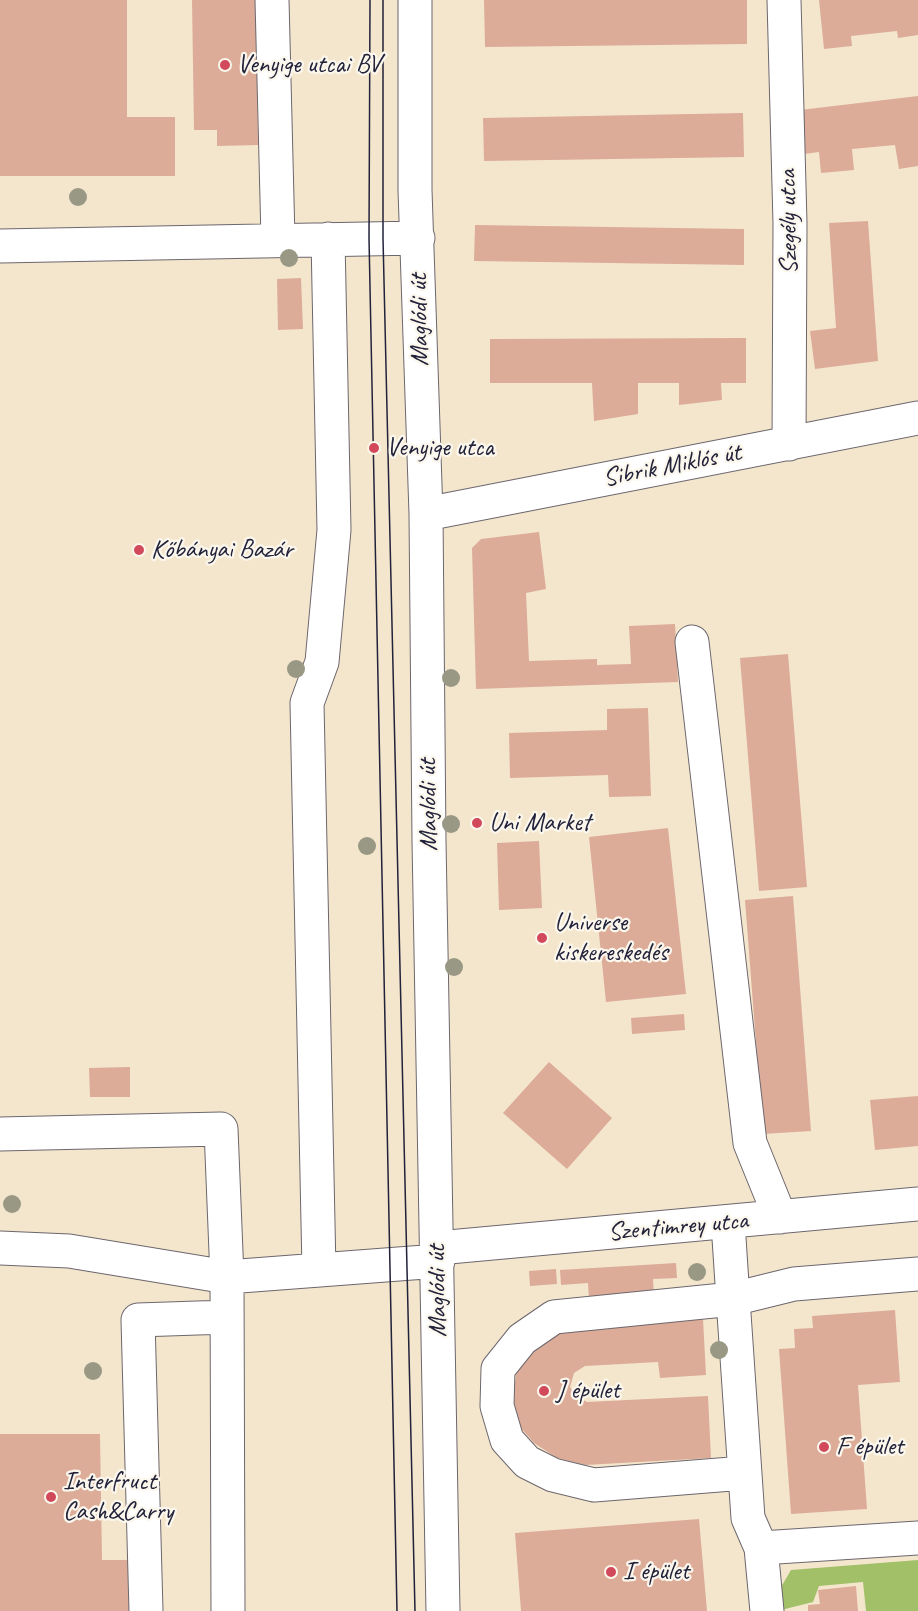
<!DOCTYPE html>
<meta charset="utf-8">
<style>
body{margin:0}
canvas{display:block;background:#f4e6cc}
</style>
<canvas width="918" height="1611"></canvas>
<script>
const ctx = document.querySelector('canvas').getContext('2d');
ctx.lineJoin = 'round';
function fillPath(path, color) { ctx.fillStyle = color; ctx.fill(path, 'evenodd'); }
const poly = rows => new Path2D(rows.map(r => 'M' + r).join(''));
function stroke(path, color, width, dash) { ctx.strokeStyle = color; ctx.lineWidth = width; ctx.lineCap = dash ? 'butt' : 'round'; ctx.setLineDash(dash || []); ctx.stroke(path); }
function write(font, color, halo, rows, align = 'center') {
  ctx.font = font + ' Caveat,sans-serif'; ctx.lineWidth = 4.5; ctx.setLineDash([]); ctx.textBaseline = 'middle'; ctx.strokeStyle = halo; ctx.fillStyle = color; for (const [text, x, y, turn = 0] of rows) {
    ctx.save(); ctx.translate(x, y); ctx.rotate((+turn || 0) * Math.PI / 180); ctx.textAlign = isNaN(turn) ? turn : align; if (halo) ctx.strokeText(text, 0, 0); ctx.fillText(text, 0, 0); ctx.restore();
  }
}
fillPath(poly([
 [918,1560,918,1611,866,1611,863,1582,819,1586,813,1602,781,1610,777,1594,791,1570]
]), '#a2c068');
fillPath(poly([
 [0,0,127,0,127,117,175,117,175,176,0,176],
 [192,0,256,0,258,145,217,146,217,130,194,130],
 [484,0,747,0,747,44,485,47],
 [819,0,918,0,918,35,898,38,897,31,851,36,852,46,824,49],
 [918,96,918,166,899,169,895,145,852,149,854,170,821,173,819,152,804,154,800,110],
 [743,113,744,157,484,161,483,118],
 [868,221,878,361,815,369,810,331,836,328,829,223],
 [475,225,744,229,744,265,474,261],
 [301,278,303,329,278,330,277,279],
 [746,338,746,383,721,383,722,400,679,405,679,383,638,383,638,414,594,421,592,383,490,383,490,339],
 [539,532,546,589,526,593,529,661,597,659,597,665,631,664,629,626,675,624,678,682,476,689,472,548,481,539],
 [788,654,807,887,759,891,740,658],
 [648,708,651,796,609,797,608,775,510,778,509,733,607,730,607,709],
 [668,828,686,994,606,1002,589,837],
 [539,841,542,908,499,910,497,843],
 [793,896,811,1131,763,1134,745,900],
 [684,1014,685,1030,632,1034,631,1018],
 [549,1062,612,1118,567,1169,503,1113],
 [130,1067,130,1097,90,1097,89,1068],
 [918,1096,918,1146,875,1150,870,1100],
 [676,1263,677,1278,653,1279,654,1296,589,1300,588,1283,561,1285,560,1270],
 [556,1269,557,1284,530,1286,529,1271],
 [895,1310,900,1382,858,1385,867,1509,791,1514,779,1349,795,1348,794,1329,813,1328,812,1316],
 [703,1319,706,1375,660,1378,658,1362,585,1366,574,1373,570,1387,576,1396,587,1402,708,1396,711,1458,585,1465,557,1458,534,1443,519,1426,513,1398,516,1375,529,1350,551,1334,578,1326],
 [0,1434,100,1434,102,1560,132,1560,133,1611,0,1611],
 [699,1519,707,1611,521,1611,515,1533],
 [856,1586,858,1611,808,1611,808,1605,820,1604,818,1590]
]), '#dcac99');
const minor = poly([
 [272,0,278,239],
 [415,0,415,190,426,514,429,841,443,1611],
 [784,0,790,223,789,444],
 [0,246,418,238],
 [426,514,918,418],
 [692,642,750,1143,780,1217],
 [0,1134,221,1129,227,1277,228,1611],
 [728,1223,733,1299,554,1317,522,1339,498,1369,497,1406,507,1440,527,1462,553,1475,594,1485,744,1473],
 [0,1248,69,1251,227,1277,438,1261],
 [438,1248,918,1204],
 [319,1270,307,703,322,662,334,530,328,239],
 [761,1548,918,1538],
 [146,1611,138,1320,227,1317],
 [767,1611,761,1548,748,1518,733,1299,794,1284,918,1274]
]);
stroke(minor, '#6c676e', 35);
stroke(minor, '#fff', 33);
stroke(poly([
 [370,0,369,238,397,1611],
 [383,0,383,238,415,1611]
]), '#22223b', 1.5);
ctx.fillStyle = '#999885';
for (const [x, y] of [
 [78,197],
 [289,258],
 [296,669],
 [451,678],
 [451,824],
 [367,846],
 [454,967],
 [12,1204],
 [697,1272],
 [719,1350],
 [93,1371]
]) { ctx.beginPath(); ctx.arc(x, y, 9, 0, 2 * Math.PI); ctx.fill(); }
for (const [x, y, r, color] of [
 [225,65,6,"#d1495b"],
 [374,448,6,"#d1495b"],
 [139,550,6,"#d1495b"],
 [477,823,6,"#d1495b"],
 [542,938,6,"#d1495b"],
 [544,1391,6,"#d1495b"],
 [824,1447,6,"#d1495b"],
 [51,1497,6,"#d1495b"],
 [611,1572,6,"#d1495b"]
]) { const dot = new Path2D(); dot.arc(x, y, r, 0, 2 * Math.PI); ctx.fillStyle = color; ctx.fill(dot); stroke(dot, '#fbf7ec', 2); }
write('26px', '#22223b', '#fbf7ec', [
 ["Venyige utcai BV",237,65],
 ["Venyige utca",386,448],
 ["Kőbányai Bazár",151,550],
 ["Uni Market",489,823],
 ["Universe",554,923],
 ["kiskereskedés",554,953],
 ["J épület",556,1391],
 ["F épület",836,1447],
 ["Interfruct",63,1482],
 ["Cash&Carry",63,1512],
 ["I épület",623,1572]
], 'left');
write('26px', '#22223b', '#fbf7ec', [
 ["Szegély utca",789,222,-91],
 ["Maglódi út",420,320,-91],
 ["Sibrik Miklós út",672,466,-11],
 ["Maglódi út",429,805,-91],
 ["Szentimrey utca",678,1227,-5],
 ["Maglódi út",438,1291,-91]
]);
</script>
